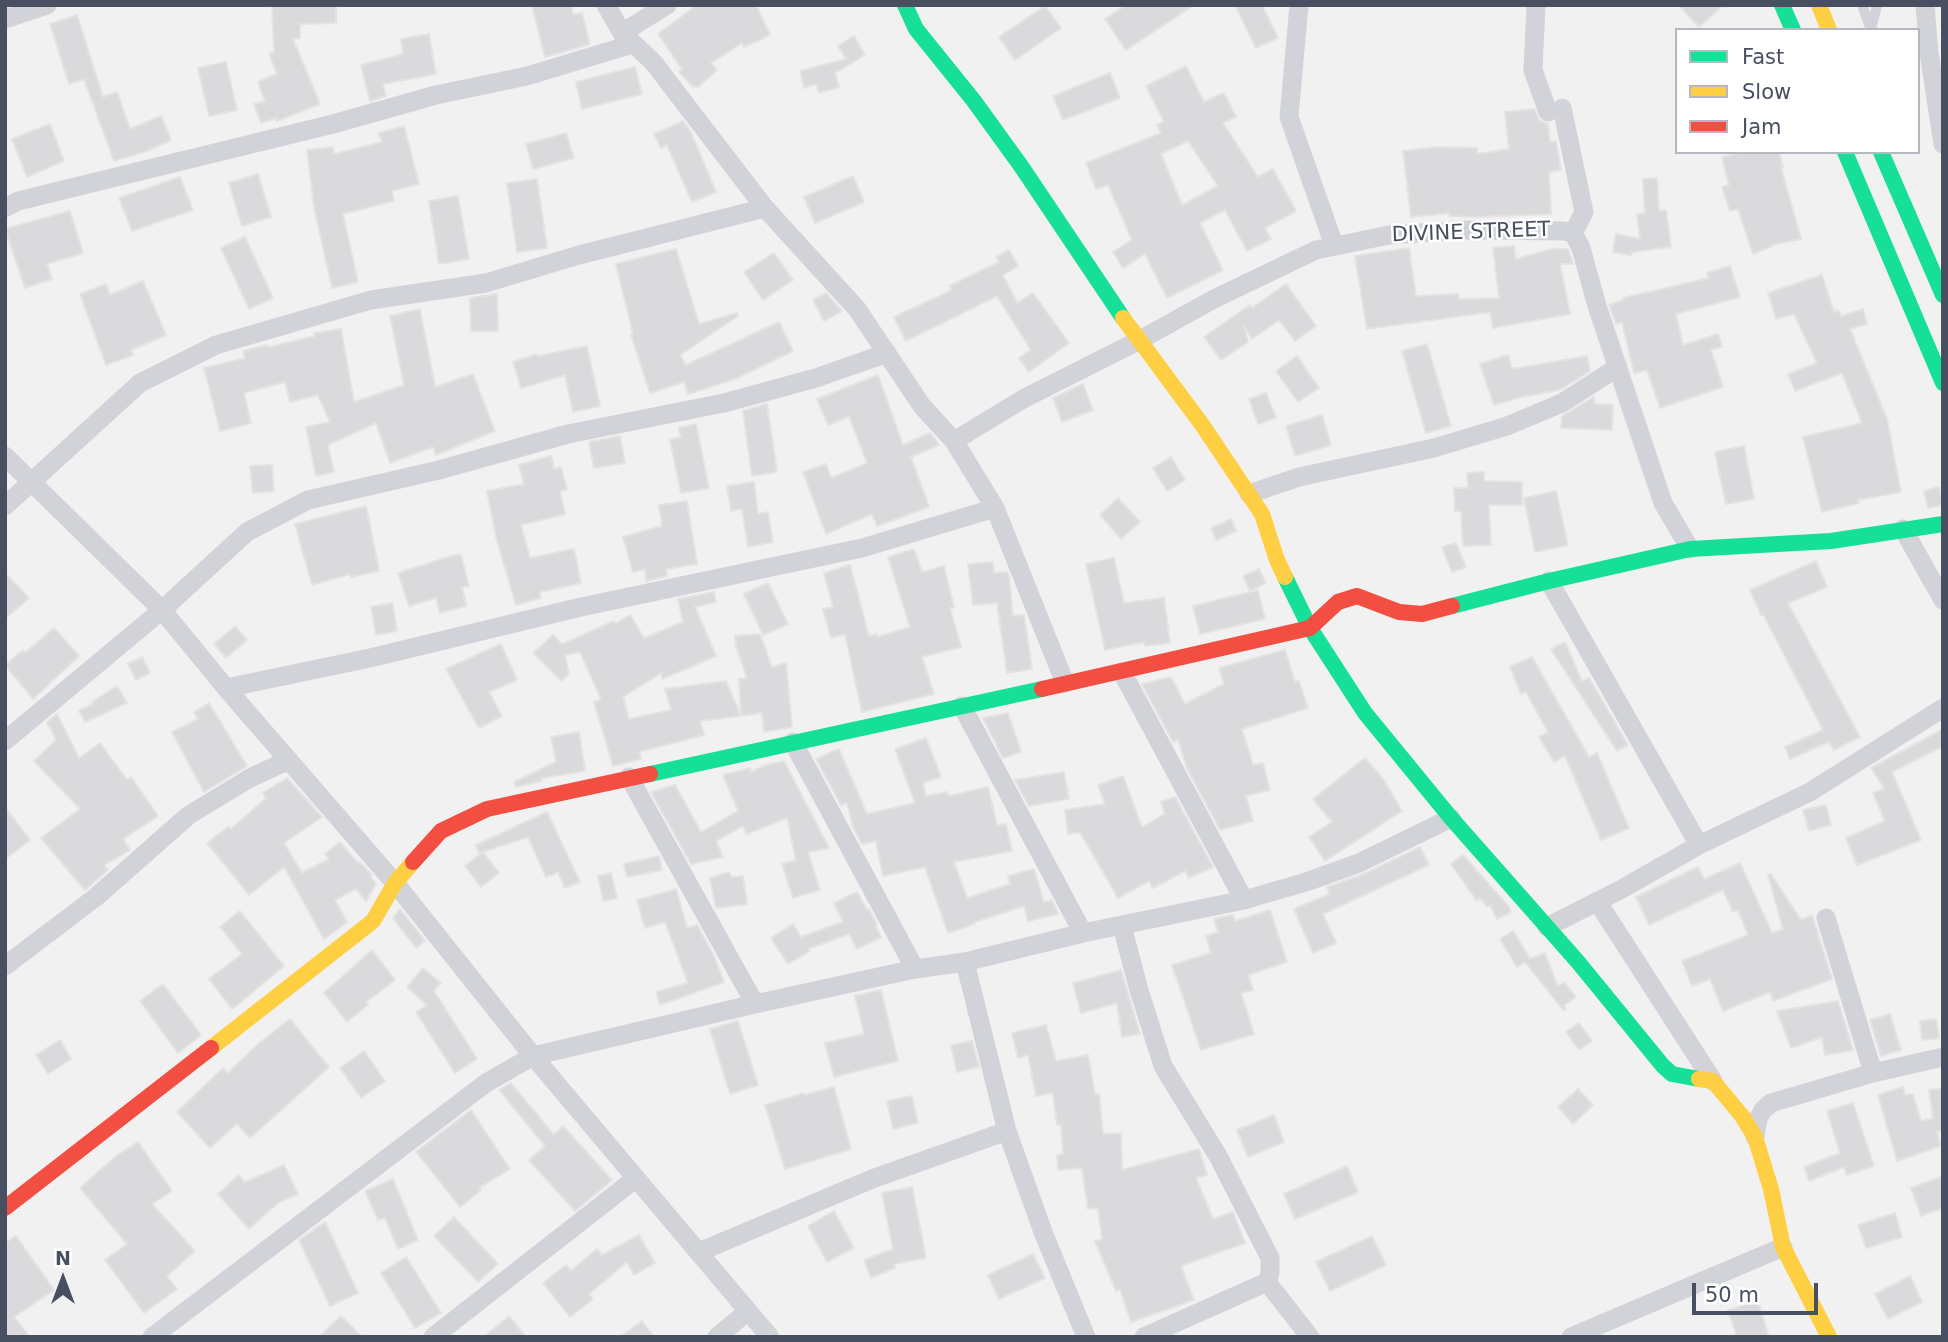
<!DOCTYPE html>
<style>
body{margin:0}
#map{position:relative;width:1948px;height:1342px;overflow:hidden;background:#f2f1f1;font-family:"DejaVu Sans",sans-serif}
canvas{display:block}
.frame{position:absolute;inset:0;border:7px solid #474f60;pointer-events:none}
.legend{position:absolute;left:1675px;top:28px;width:245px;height:126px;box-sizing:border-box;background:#fff;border:2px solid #b5b9bf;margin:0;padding:9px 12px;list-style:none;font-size:21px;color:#474f60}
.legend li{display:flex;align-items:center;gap:14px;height:35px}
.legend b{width:35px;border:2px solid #b5b9bf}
.north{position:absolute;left:28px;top:1244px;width:70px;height:70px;-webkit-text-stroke:5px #fff;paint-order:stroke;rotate:0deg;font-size:19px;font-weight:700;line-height:28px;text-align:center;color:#474f60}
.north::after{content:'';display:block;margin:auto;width:24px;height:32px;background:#474f60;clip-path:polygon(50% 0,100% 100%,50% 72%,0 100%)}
.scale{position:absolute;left:1692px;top:1283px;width:126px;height:32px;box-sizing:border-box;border:4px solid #474f60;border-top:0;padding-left:9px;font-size:21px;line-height:24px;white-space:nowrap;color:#474f60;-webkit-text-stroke:5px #fff;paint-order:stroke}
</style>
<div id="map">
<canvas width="1948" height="1342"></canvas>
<div class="frame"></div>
<ul class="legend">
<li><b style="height:9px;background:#16e098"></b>Fast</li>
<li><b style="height:9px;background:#ffcf43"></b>Slow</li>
<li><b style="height:9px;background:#f24e42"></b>Jam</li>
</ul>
<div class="north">N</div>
<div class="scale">50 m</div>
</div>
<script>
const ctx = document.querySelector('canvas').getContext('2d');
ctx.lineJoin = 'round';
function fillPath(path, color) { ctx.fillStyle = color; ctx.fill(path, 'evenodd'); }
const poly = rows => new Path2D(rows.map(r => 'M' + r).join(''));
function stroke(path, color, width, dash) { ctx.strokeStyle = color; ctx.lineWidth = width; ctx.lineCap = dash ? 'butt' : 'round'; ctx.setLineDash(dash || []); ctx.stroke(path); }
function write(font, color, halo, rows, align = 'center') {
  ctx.font = font + ' "DejaVu Sans",sans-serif'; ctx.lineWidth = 5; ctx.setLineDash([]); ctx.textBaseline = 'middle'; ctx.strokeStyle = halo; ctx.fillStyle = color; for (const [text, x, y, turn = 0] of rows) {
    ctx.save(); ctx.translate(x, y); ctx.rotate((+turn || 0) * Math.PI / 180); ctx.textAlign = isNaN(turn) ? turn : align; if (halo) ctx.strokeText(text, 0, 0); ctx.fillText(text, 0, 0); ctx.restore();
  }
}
const building = poly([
 [272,5,336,5,336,23,300,24,300,38,293,39,320,104,277,121,276,118,261,123,254,104,265,101,258,82,277,74,269,54,274,52,272,5],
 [532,5,571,5,573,15,582,13,590,44,545,57,532,5],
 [697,5,756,5,770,35,744,47,742,43,711,63,717,70,698,87,693,87,679,72,682,69,658,34,697,5],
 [1126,5,1194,5,1126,50,1105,19,1126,5],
 [1235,5,1262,5,1278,38,1256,48,1235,5],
 [1679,5,1723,5,1699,27,1679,5],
 [1045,6,1061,28,1015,60,999,37,1045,6],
 [77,15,103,97,117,92,130,129,161,116,171,140,147,151,114,161,84,79,69,84,50,24,77,15],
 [429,34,436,74,383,84,386,96,370,101,361,65,403,54,401,39,429,34],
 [854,36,865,55,835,73,839,87,819,93,816,84,804,88,800,71,846,59,838,46,854,36],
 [226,62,237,110,209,116,198,68,226,62],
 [1186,66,1204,102,1224,93,1236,117,1223,123,1258,177,1273,169,1296,211,1265,228,1271,239,1247,251,1225,210,1200,223,1223,270,1167,298,1145,254,1123,268,1113,252,1132,240,1108,185,1096,189,1086,163,1161,133,1157,125,1164,122,1146,86,1186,66],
 [1188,141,1218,186,1182,205,1161,154,1188,141],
 [635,67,642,94,582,109,576,82,635,67],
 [1110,73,1120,98,1063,120,1053,96,1110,73],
 [1534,109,1540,121,1548,124,1550,142,1556,141,1561,170,1549,172,1551,214,1475,217,1449,216,1449,213,1411,217,1403,151,1438,147,1477,148,1477,154,1509,149,1505,112,1534,109],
 [683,121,690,130,716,192,692,202,667,145,661,148,654,134,683,121],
 [50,124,64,161,27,177,12,139,50,124],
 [404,126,419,184,392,191,394,201,343,214,358,282,332,288,314,207,307,150,333,147,334,154,382,142,379,133,404,126],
 [566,133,574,158,533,169,526,144,566,133],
 [1742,152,1779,152,1783,167,1781,167,1801,239,1776,244,1753,254,1738,209,1730,211,1722,187,1729,185,1722,157,1742,152],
 [258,174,271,217,242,226,229,183,258,174],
 [853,176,864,202,815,223,804,197,853,176],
 [180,177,193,210,132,231,119,198,180,177],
 [1657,178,1659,211,1666,210,1671,247,1632,252,1631,255,1613,252,1616,234,1640,239,1637,214,1645,213,1643,179,1657,178],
 [537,179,547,248,517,252,507,183,537,179],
 [458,196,469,259,439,264,429,201,458,196],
 [70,211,83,253,47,264,52,279,25,288,5,229,70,211],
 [245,237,273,298,249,309,221,248,245,237],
 [1514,246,1516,259,1552,249,1568,249,1573,264,1560,264,1570,314,1493,328,1490,312,1367,329,1355,256,1409,248,1416,296,1458,294,1458,299,1499,298,1493,248,1514,246],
 [676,249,699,324,737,313,738,316,680,355,686,365,779,322,793,351,735,379,688,394,684,382,650,393,631,335,633,334,616,264,676,249],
 [1009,250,1018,266,1003,275,1017,303,1033,293,1069,343,1029,372,1019,358,1031,350,997,296,906,341,894,317,952,290,949,286,999,262,996,257,1009,250],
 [774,253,793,280,763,300,744,272,774,253],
 [1730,266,1740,297,1676,314,1683,345,1718,334,1722,347,1711,350,1723,387,1660,408,1647,370,1634,373,1622,322,1616,324,1609,305,1624,300,1623,298,1709,278,1707,273,1730,266],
 [1822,275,1834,312,1838,310,1841,316,1863,309,1867,324,1850,329,1887,419,1901,492,1858,500,1859,503,1822,512,1803,437,1862,423,1842,373,1795,391,1788,374,1817,363,1794,314,1776,319,1768,293,1822,275],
 [143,281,166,335,131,350,133,355,106,365,80,294,106,284,110,295,143,281],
 [1286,284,1316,326,1295,341,1279,320,1252,339,1244,326,1248,342,1221,360,1204,337,1250,305,1252,308,1286,284],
 [826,293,842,311,824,321,813,300,826,293],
 [497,294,498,331,471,331,470,298,497,294],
 [420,309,435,387,473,374,495,431,436,455,433,447,390,463,376,423,328,445,334,472,316,476,306,427,330,422,318,395,290,402,285,382,244,393,251,423,220,431,204,368,245,358,243,351,268,345,269,347,315,336,314,333,341,329,354,402,404,385,390,316,420,309],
 [1427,344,1451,426,1426,433,1402,351,1427,344],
 [587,346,600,406,573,412,565,375,521,388,513,362,537,354,538,356,587,346],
 [1508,355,1512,369,1587,356,1590,371,1560,390,1521,397,1494,405,1480,364,1508,355],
 [1297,356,1319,388,1298,402,1276,371,1297,356],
 [878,375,903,445,930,433,939,445,911,457,929,507,877,526,872,514,826,534,803,472,826,464,831,478,867,463,849,416,828,425,817,399,878,375],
 [1083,384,1093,410,1062,422,1053,398,1083,384],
 [1266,393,1276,418,1258,424,1249,399,1266,393],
 [1594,397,1595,404,1613,405,1612,430,1561,428,1562,416,1594,397],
 [767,404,777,472,752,476,743,411,767,404],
 [1322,415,1331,445,1295,456,1286,426,1322,415],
 [696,424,709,488,681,493,670,440,681,437,679,428,696,424],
 [620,436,625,463,594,468,589,442,620,436],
 [1744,446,1754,499,1726,504,1715,452,1744,446],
 [551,456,554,469,561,467,567,489,560,491,565,514,521,525,530,558,574,549,581,583,540,592,541,598,516,605,496,537,487,491,524,484,519,465,551,456],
 [1171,457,1185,480,1167,491,1153,468,1171,457],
 [272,465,274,491,253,493,250,466,272,465],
 [1484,472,1484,481,1522,482,1522,505,1489,505,1491,545,1463,546,1461,511,1455,511,1454,488,1468,488,1467,473,1484,472],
 [754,482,758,514,768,512,773,542,748,547,742,509,731,511,727,486,754,482],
 [1939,487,1943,505,1928,508,1924,491,1939,487],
 [1556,491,1568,545,1535,552,1524,498,1556,491],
 [1118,498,1140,522,1121,539,1100,515,1118,498],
 [687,501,697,564,666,569,667,576,646,581,645,569,633,572,623,537,662,526,659,505,687,501],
 [366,506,379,571,351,577,350,574,312,585,295,524,366,506],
 [1231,519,1236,531,1216,540,1211,528,1231,519],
 [1456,543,1466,567,1452,572,1442,547,1456,543],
 [914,549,922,572,944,566,954,607,950,608,961,647,922,657,934,694,862,712,845,634,831,638,823,609,833,607,824,573,850,565,869,636,877,634,877,637,910,627,888,557,914,549],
 [455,555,461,555,469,586,462,587,466,606,440,613,436,598,409,606,398,573,455,555],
 [1114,558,1124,603,1164,598,1170,643,1145,646,1144,642,1105,650,1086,564,1114,558],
 [1816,561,1827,587,1788,603,1860,737,1834,750,1829,742,1790,759,1785,747,1823,730,1763,614,1761,615,1750,590,1816,561],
 [993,562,994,573,1007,572,1009,576,1013,616,1024,615,1032,669,1007,673,997,603,973,605,968,564,993,562],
 [1259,569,1266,583,1250,591,1243,576,1259,569],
 [5,573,29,598,5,619,5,573],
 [768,583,788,624,763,635,744,594,768,583],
 [1258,590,1265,619,1200,634,1193,606,1258,590],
 [714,592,716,602,695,607,716,656,662,679,661,673,623,697,629,719,671,710,665,689,726,681,741,716,739,679,747,678,736,646,735,636,760,634,772,667,786,663,792,727,764,732,762,713,700,721,704,735,639,752,641,759,613,766,594,702,601,699,580,652,565,655,569,674,561,681,533,653,553,635,562,644,614,621,615,624,630,615,644,638,683,622,678,599,714,592],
 [392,603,397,631,376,635,371,607,392,603],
 [235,626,247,640,226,658,214,644,235,626],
 [54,628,79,656,33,699,5,665,23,650,25,653,54,628],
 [1565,642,1582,681,1589,678,1628,745,1617,751,1551,649,1565,642],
 [501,644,517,680,489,692,502,716,479,728,446,669,501,644],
 [1285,650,1295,682,1299,681,1308,708,1242,729,1253,765,1263,763,1270,790,1246,796,1253,821,1220,830,1187,768,1178,740,1173,742,1142,684,1171,677,1185,704,1224,684,1219,668,1285,650],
 [142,657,150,673,136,680,128,664,142,657],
 [1532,657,1589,757,1597,753,1629,828,1601,840,1565,756,1554,762,1539,737,1548,732,1526,692,1521,694,1510,667,1532,657],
 [117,686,127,703,85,722,79,711,93,704,92,702,117,686],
 [209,703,247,766,204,792,172,732,198,719,194,712,209,703],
 [1008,713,1021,752,1003,758,983,718,1008,713],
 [57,714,79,758,100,743,127,780,131,777,158,816,123,839,130,850,104,865,108,870,85,890,41,838,80,809,34,761,56,740,47,722,57,714],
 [1943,729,1943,746,1892,772,1921,840,1857,865,1846,838,1885,821,1873,793,1884,788,1871,768,1943,729],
 [579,732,585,771,541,778,542,781,516,787,514,782,556,762,551,737,579,732],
 [926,738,941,777,923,783,926,796,947,792,949,796,988,787,997,826,1006,824,1012,851,954,862,967,898,1010,884,1008,876,1034,869,1044,902,1052,900,1058,914,1028,921,1024,906,975,922,975,924,948,933,925,867,883,876,876,841,862,844,853,827,847,803,841,805,816,759,839,749,867,814,915,803,895,749,926,738],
 [1365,758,1384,780,1402,811,1325,861,1309,837,1332,822,1313,799,1365,758],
 [784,761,829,848,808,852,820,890,793,898,782,864,796,860,787,818,747,834,743,826,716,841,723,857,691,864,651,792,675,785,701,832,738,811,723,775,750,768,751,772,766,765,784,761],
 [1064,772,1069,799,1029,806,1015,780,1064,772],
 [1123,776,1142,827,1165,814,1161,802,1175,797,1213,867,1189,878,1185,871,1153,888,1149,881,1118,898,1080,832,1068,834,1065,810,1105,804,1098,785,1123,776],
 [287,778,322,817,284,843,302,873,329,859,325,854,340,842,358,863,360,862,372,875,370,876,376,884,366,901,356,889,335,900,347,922,324,939,284,867,249,895,207,843,229,826,231,829,266,798,263,793,287,778],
 [1826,805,1831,825,1809,831,1803,810,1826,805],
 [5,807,30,840,5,859,5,807],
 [547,812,580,882,565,888,558,872,546,877,528,837,479,853,476,845,547,812],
 [1420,847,1429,865,1323,914,1336,943,1313,953,1294,909,1330,894,1327,887,1364,874,1420,847],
 [483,852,499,873,481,887,465,866,483,852],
 [1463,855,1509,907,1511,912,1497,919,1490,905,1487,907,1480,898,1477,901,1451,864,1463,855],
 [659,856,662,870,627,877,624,864,659,856],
 [1740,863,1772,933,1783,929,1768,875,1771,874,1801,920,1812,915,1832,979,1773,1001,1770,992,1723,1011,1710,979,1692,986,1682,961,1748,935,1738,910,1733,912,1723,890,1649,925,1636,897,1698,867,1704,879,1740,863],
 [729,872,731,877,743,876,747,904,716,908,710,878,729,872],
 [611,873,617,898,603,901,598,876,611,873],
 [676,889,687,928,697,925,713,954,724,982,660,1005,656,992,688,983,665,922,645,928,637,900,676,889],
 [857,892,867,910,869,909,877,924,875,925,881,937,857,949,849,934,808,949,810,951,788,964,771,938,793,924,801,937,843,922,834,903,857,892],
 [400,909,425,941,416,948,393,918,400,909],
 [1270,910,1287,962,1248,975,1253,990,1241,993,1254,1034,1201,1050,1172,965,1211,953,1206,936,1218,932,1214,919,1233,915,1235,921,1270,910],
 [240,911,284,966,232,1009,209,979,242,954,220,927,240,911],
 [1513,931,1530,959,1545,953,1558,987,1564,982,1576,997,1564,1005,1566,1009,1563,1010,1525,962,1517,967,1500,939,1513,931],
 [372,950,395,980,366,1002,368,1005,347,1022,324,993,372,950],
 [423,968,441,983,434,991,477,1059,455,1073,416,1012,427,1005,407,987,423,968],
 [1121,970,1140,1034,1122,1037,1117,1003,1081,1013,1073,983,1121,970],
 [163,984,201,1035,178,1053,140,1001,163,984],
 [881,990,898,1061,834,1077,825,1043,864,1034,855,996,881,990],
 [1838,1001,1853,1050,1825,1055,1822,1037,1791,1048,1777,1011,1838,1001],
 [1890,1014,1901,1050,1881,1056,1870,1020,1890,1014],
 [290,1019,329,1067,250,1138,237,1124,210,1148,177,1112,223,1068,228,1073,258,1044,290,1019],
 [1936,1019,1939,1038,1922,1040,1920,1021,1936,1019],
 [738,1021,758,1085,730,1094,710,1029,738,1021],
 [1579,1023,1592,1041,1579,1050,1566,1032,1579,1023],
 [1046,1025,1056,1061,1088,1055,1095,1094,1099,1094,1103,1134,1121,1133,1122,1170,1199,1149,1207,1175,1196,1178,1213,1219,1233,1212,1245,1243,1181,1266,1194,1300,1131,1322,1120,1289,1116,1291,1095,1241,1102,1239,1098,1208,1088,1209,1082,1168,1058,1170,1057,1155,1063,1154,1061,1124,1057,1125,1053,1093,1036,1096,1028,1055,1018,1058,1012,1033,1046,1025],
 [60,1040,71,1059,48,1074,36,1055,60,1040],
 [972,1041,979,1067,957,1072,951,1045,972,1041],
 [364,1051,385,1081,361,1098,340,1068,364,1051],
 [511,1083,554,1135,563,1126,612,1180,575,1211,529,1160,545,1146,499,1090,511,1083],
 [834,1087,851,1149,785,1169,765,1105,804,1093,805,1095,834,1087],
 [1903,1087,1905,1095,1913,1094,1921,1121,1933,1118,1929,1090,1943,1088,1943,1131,1937,1132,1941,1146,1897,1161,1878,1095,1903,1087],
 [1578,1089,1593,1105,1573,1124,1558,1107,1578,1089],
 [912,1096,918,1123,893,1129,887,1101,912,1096],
 [1853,1103,1874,1166,1847,1175,1844,1167,1809,1181,1804,1167,1840,1153,1827,1111,1853,1103],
 [471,1110,510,1169,479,1188,481,1190,460,1207,416,1152,471,1110],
 [1274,1115,1284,1142,1248,1157,1237,1130,1274,1115],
 [138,1142,172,1191,152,1204,195,1251,167,1276,177,1289,144,1313,105,1260,127,1244,80,1188,116,1156,138,1142],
 [284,1165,298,1194,278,1203,249,1229,218,1194,239,1175,245,1182,284,1165],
 [1347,1166,1358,1192,1295,1219,1284,1194,1347,1166],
 [1943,1176,1943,1208,1921,1216,1911,1188,1943,1176],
 [393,1179,418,1240,398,1249,385,1218,378,1220,365,1191,393,1179],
 [912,1187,926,1258,894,1264,895,1268,871,1278,864,1260,893,1249,882,1193,912,1187],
 [834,1211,854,1248,827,1262,808,1226,834,1211],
 [1895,1213,1902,1237,1866,1248,1858,1225,1895,1213],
 [454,1217,498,1264,478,1282,434,1236,454,1217],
 [325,1222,358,1293,330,1306,299,1240,325,1222],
 [639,1235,655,1263,634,1275,627,1262,589,1294,593,1299,570,1317,543,1283,566,1265,571,1271,597,1249,602,1255,639,1235],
 [16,1236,54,1290,14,1317,30,1337,5,1337,5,1243,16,1236],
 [1372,1236,1386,1265,1330,1291,1316,1262,1372,1236],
 [1033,1254,1045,1278,999,1299,988,1275,1033,1254],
 [406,1257,441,1313,415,1328,381,1273,406,1257],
 [1910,1276,1922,1302,1888,1319,1875,1294,1910,1276],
 [1758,1301,1769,1337,1737,1337,1728,1310,1758,1301],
 [341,1316,362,1337,319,1337,341,1316],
 [509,1316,526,1337,484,1337,509,1316],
 [642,1321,654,1337,620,1337,642,1321]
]);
fillPath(building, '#dadadd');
stroke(building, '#e3e3e4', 2);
stroke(poly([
 [1862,5,1871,30],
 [1871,29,1877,5]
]), '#d2d3d8', 10);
stroke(poly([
 [606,5,622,33,653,62,765,208,857,309,922,406,954,441,995,508],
 [1299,5,1289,117,1334,245],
 [1536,5,1533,70,1548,112],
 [1925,5,1929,53,1943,144],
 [5,19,47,5],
 [622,33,667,5],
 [1562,108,1584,212,1573,233],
 [5,208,18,201,333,124,436,95,527,76,633,44],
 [954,441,1023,399,1138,341,1214,299,1316,250,1389,235,1466,230,1564,231,1573,233,1581,248,1597,306,1663,503,1690,549],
 [5,456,162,610,226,688,395,883,533,1056,770,1337],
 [1249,494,1299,477,1434,448,1507,426,1562,403,1618,367],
 [5,506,140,383,216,345,371,300,486,283,579,255,765,208],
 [1903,529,1943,600],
 [1549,581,1699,845],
 [1122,672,1244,900],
 [226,688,370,658,581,607,862,548,995,508,1065,683],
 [962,706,1083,933],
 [5,741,162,610,247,532,308,500,439,470,568,434,724,403,816,378,887,353],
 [793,742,915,969],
 [629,777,755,1004],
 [1597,901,1713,1081],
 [1826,918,1873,1073],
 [1122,926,1139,990,1163,1066,1218,1156,1270,1258,1270,1273,1267,1282,1144,1337],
 [1547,927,1620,890,1699,845,1810,792,1943,708],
 [965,962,1007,1131,1043,1232,1086,1337],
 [5,966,96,897,189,815,250,778,289,760],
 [1755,1137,1758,1119,1763,1110,1771,1103,1873,1073,1943,1057],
 [699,1252,872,1179,1007,1131],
 [1267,1282,1310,1337],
 [152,1337,486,1083,533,1056,755,1004,915,969,965,962,1083,933,1244,900,1306,882,1359,863,1451,818],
 [433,1337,635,1179],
 [717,1337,748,1311],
 [1571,1337,1783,1247]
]), '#d2d3d8', 19);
stroke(poly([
 [905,5,916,29,974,101,1021,166,1123,318],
 [1782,5,1793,30],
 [1845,152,1943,383],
 [1881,152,1943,295],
 [1285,577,1310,628,1365,713,1451,818,1578,962,1663,1066,1672,1074,1699,1079],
 [1452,606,1549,581,1690,549,1831,541,1943,524],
 [650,774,1042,689]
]), '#16e098', 16);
stroke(poly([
 [1819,5,1829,30],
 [1123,318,1203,426,1262,514,1277,560,1285,577],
 [211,1048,373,921,395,883,413,862],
 [1699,1079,1713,1081,1742,1116,1755,1137,1771,1189,1783,1247,1829,1337]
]), '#ffcf43', 16);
stroke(poly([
 [1042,689,1310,628,1338,602,1357,596,1399,612,1422,614,1452,606],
 [413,862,441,831,487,809,650,774],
 [5,1208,211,1048]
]), '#f24e42', 16);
write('21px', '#474f60', '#fff', [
 ["DIVINE STREET",1471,233,-2]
]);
</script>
